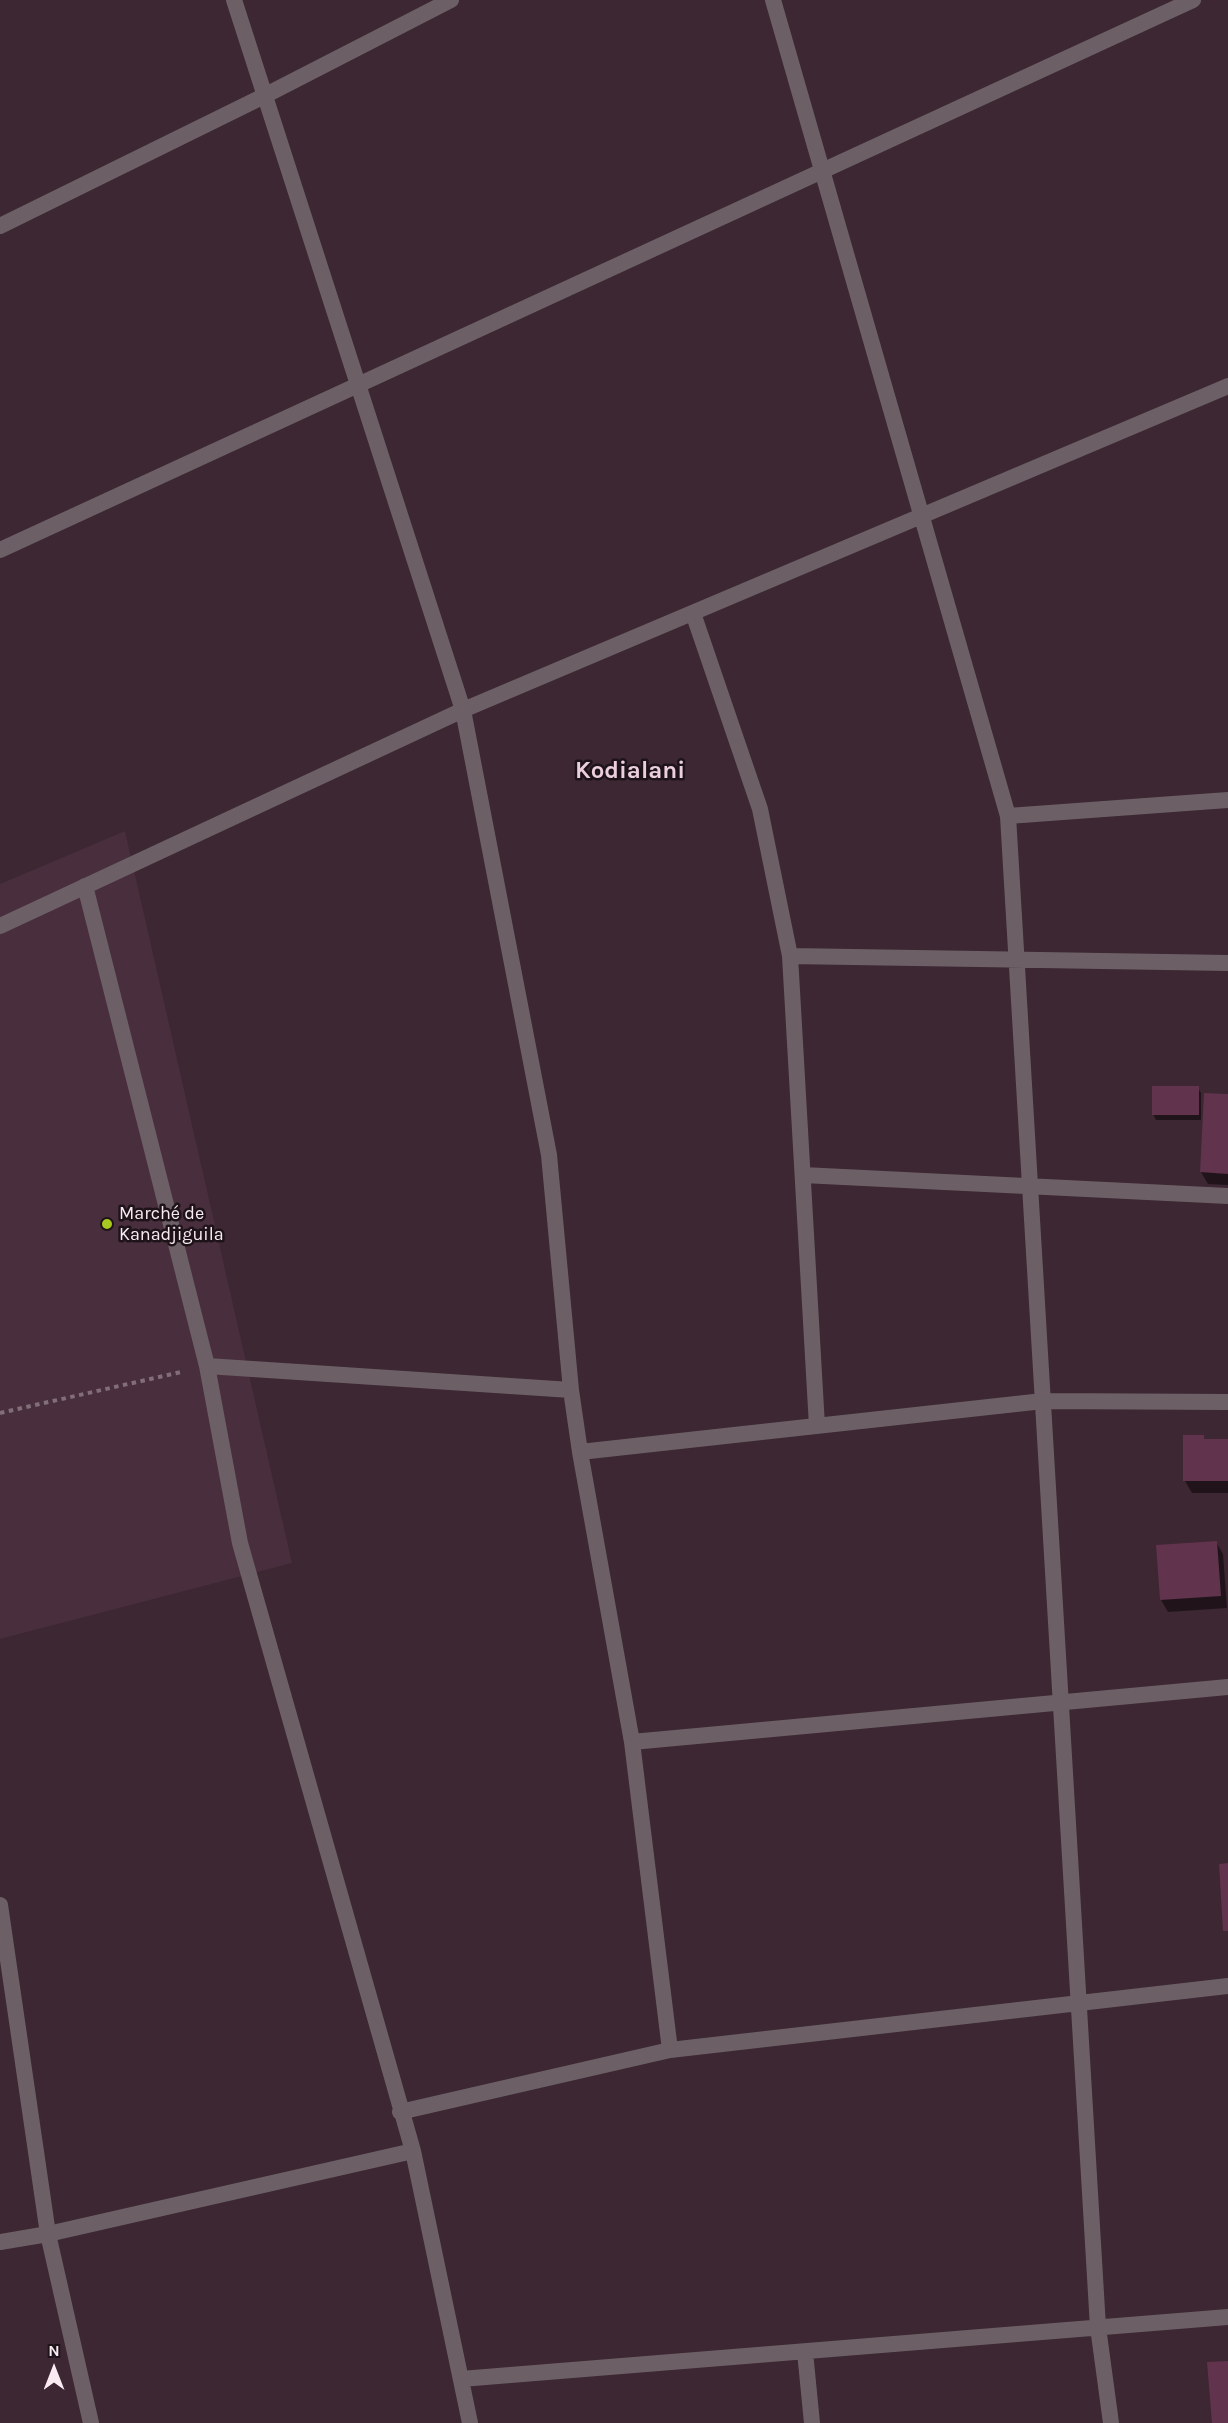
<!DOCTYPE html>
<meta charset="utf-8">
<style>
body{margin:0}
#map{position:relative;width:1228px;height:2423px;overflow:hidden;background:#3c2732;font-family:Karla,sans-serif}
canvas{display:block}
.north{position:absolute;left:24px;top:2339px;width:60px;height:60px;-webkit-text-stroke:4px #1d1318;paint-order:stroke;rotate:0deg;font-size:16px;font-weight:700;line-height:24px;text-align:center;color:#faebf3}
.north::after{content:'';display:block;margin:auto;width:21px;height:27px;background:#faebf3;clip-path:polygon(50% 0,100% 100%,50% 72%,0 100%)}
</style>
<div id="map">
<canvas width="1228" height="2423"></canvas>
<div class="north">N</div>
</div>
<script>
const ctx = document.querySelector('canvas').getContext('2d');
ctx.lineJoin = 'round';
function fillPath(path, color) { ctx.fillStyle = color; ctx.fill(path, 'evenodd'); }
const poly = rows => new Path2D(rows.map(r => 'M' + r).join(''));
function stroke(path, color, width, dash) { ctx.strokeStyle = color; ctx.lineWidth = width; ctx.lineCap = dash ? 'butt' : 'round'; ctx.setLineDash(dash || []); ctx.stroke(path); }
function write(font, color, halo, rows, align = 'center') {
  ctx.font = font + ' Karla,sans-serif'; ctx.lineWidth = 5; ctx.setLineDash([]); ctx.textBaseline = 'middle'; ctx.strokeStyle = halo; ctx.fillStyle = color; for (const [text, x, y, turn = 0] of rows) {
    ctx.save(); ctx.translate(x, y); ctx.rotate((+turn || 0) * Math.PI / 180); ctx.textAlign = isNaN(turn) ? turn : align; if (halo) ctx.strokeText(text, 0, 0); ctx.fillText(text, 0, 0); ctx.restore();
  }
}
fillPath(poly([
 [125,831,292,1563,0,1639,0,884]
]), '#492e3d');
fillPath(poly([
 [1198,1088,1201,1093,1201,1120,1156,1120,1153,1114],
 [1228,1095,1228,1185,1208,1184,1201,1172],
 [1184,1437,1203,1437,1206,1441,1228,1441,1228,1493,1192,1493,1185,1481],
 [1216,1542,1223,1554,1227,1608,1168,1612,1161,1600,1158,1546]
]), '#0007');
fillPath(poly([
 [1152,1086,1199,1086,1199,1115,1152,1115],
 [1204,1093,1228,1094,1228,1174,1200,1172],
 [1183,1435,1204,1435,1204,1439,1228,1439,1228,1481,1183,1481],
 [1217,1541,1221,1596,1160,1600,1156,1545],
 [1228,1863,1228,1931,1223,1931,1219,1864],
 [1228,2361,1228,2423,1212,2423,1207,2362]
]), '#61334d');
stroke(poly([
 [0,1413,181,1372]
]), '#816e78', 4, [4.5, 4.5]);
stroke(poly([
 [234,0,463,710,549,1155,571,1390,580,1452,632,1742,670,2050],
 [773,0,1008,816,1098,2327,1111,2423],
 [0,226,264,96,451,0],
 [0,550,1193,0],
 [693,613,760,809,790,956,817,1426],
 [1008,816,1228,800],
 [85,886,207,1366,240,1543,413,2151],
 [0,926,463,710,1228,386],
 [790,956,1228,963],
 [803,1175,1228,1196],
 [207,1366,571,1390],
 [580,1452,1043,1401,1228,1402],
 [632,1742,1228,1687],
 [0,1905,48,2234,91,2423],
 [400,2112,670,2050,1228,1986],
 [0,2242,48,2234,413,2151,470,2423],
 [805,2352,812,2423],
 [461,2379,1228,2317]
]), '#6c6066', 16);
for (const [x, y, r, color] of [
 [107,1224,6,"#a7c81f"]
]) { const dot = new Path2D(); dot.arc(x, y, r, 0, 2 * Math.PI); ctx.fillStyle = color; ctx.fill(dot); stroke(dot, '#1d1318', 2); }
write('18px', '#faebf3', '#1d1318', [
 ["Marché de",119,1214],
 ["Kanadjiguila",119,1235]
], 'left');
write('bold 24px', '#eccfde', '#1d1318', [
 ["Kodialani",630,771]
]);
</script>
